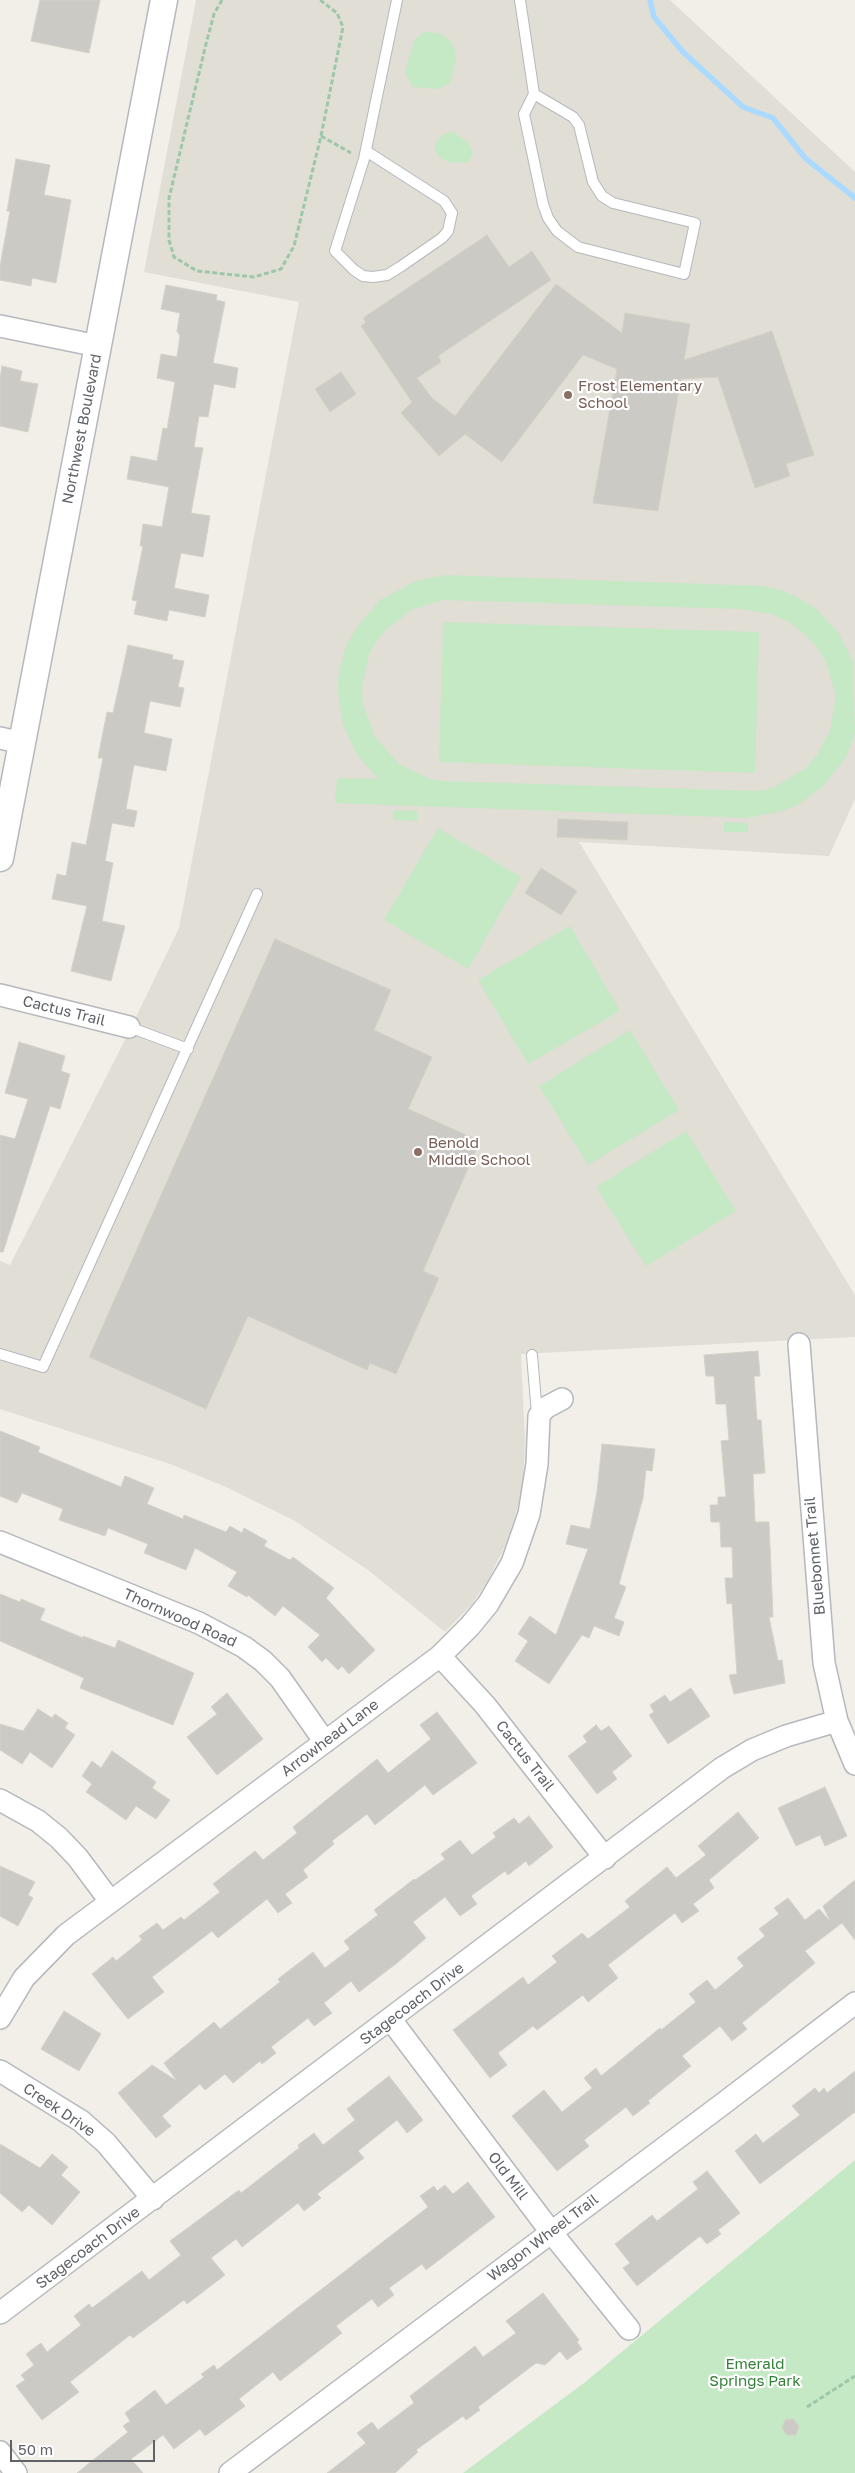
<!DOCTYPE html>
<style>
body{margin:0}
#map{position:relative;width:855px;height:2473px;overflow:hidden;background:#f1efe8;font-family:"Golos Text",sans-serif}
canvas{display:block}
.scale{position:absolute;left:10px;top:2440px;width:145px;height:22px;box-sizing:border-box;border:2px solid #5f6368;border-top:0;padding-left:6px;font-size:15px;line-height:18px;white-space:nowrap;color:#5f6368;-webkit-text-stroke:4px #fff;paint-order:stroke}
</style>
<div id="map">
<canvas width="855" height="2473"></canvas>
<div class="scale">50 m</div>
</div>
<script>
const ctx = document.querySelector('canvas').getContext('2d');
ctx.lineJoin = 'round';
function fillPath(path, color) { ctx.fillStyle = color; ctx.fill(path, 'evenodd'); }
const poly = rows => new Path2D(rows.map(r => 'M' + r).join(''));
function stroke(path, color, width, dash) { ctx.strokeStyle = color; ctx.lineWidth = width; ctx.lineCap = dash ? 'butt' : 'round'; ctx.setLineDash(dash || []); ctx.stroke(path); }
function write(font, color, halo, rows, align = 'center') {
  ctx.font = font + ' "Golos Text",sans-serif'; ctx.lineWidth = 4.5; ctx.setLineDash([]); ctx.textBaseline = 'middle'; ctx.strokeStyle = halo; ctx.fillStyle = color; for (const [text, x, y, turn = 0] of rows) {
    ctx.save(); ctx.translate(x, y); ctx.rotate((+turn || 0) * Math.PI / 180); ctx.textAlign = isNaN(turn) ? turn : align; if (halo) ctx.strokeText(text, 0, 0); ctx.fillText(text, 0, 0); ctx.restore();
  }
}
fillPath(poly([
 [196,0,670,0,855,172,855,799,829,856,579,842,855,1295,855,1337,521,1354,525,1441,523,1485,515,1517,506,1544,488,1580,472,1604,445,1632,368,1570,295,1521,226,1487,170,1464,0,1409,0,1261,10,1265,124,1042,179,928,299,302,144,272]
]), '#e1ded6');
fillPath(poly([
 [424,32,439,33,451,41,455,50,456,60,450,84,437,89,413,87,405,73,414,40],
 [453,132,468,142,473,153,468,162,452,163,442,159,436,152,435,144,442,135],
 [446,575,763,586,781,590,799,598,814,607,838,632,853,662,855,733,846,757,823,786,798,805,782,811,748,818,335,803,337,778,379,779,357,755,343,725,338,692,338,678,345,648,359,624,380,600,418,580],
 [443,600,740,609,772,614,789,622,803,633,817,647,826,662,836,696,830,730,817,755,807,767,775,787,760,791,444,781,430,779,399,764,375,737,363,704,362,687,369,655,376,642,387,629,411,610],
 [443,622,759,632,755,773,439,762],
 [393,810,417,811,417,821,393,820],
 [724,822,748,823,748,832,724,832],
 [438,828,521,877,468,969,384,920],
 [570,926,620,1011,528,1064,478,980],
 [630,1030,679,1110,588,1165,539,1086],
 [686,1131,736,1211,646,1266,596,1187],
 [855,2160,855,2473,463,2473,584,2383]
]), '#c5e8c5');
stroke(poly([
 [650,0,654,17,683,52,743,107,773,118,805,158,855,198]
]), '#aadaff', 5.5);
const building = poly([
 [40,0,100,0,89,53,31,41,40,0],
 [16,159,50,165,44,195,71,200,56,283,32,278,31,286,0,280,0,266,10,211,7,211,16,159],
 [487,235,509,267,532,251,551,280,438,356,441,362,417,378,432,398,455,416,556,284,622,333,625,313,690,324,684,360,772,331,814,455,786,464,790,476,755,488,718,377,681,379,658,511,593,503,617,369,583,355,502,462,465,434,439,456,401,413,412,402,361,326,366,322,363,318,487,235],
 [166,285,217,295,216,300,225,302,213,363,238,368,235,388,214,384,208,417,199,416,194,447,203,448,191,513,210,516,203,557,181,553,174,588,209,595,205,617,169,610,167,621,134,614,137,601,132,600,143,546,140,546,143,524,162,527,169,487,127,479,131,456,157,461,163,428,167,429,175,382,157,378,161,354,177,357,180,336,177,331,180,313,161,309,166,285],
 [2,366,22,371,20,381,38,384,28,432,0,426,0,379,2,366],
 [341,372,356,394,330,412,315,389,341,372],
 [128,645,173,655,172,659,184,661,178,687,184,688,180,707,150,701,144,733,172,739,166,771,134,765,126,809,137,811,134,827,112,823,105,861,113,863,102,921,125,926,111,981,71,971,87,906,52,899,57,874,66,876,72,842,86,845,103,758,98,758,107,712,113,713,128,645],
 [558,819,628,822,627,840,557,837,558,819],
 [541,868,577,891,561,915,525,893,541,868],
 [275,939,391,990,374,1030,432,1057,408,1109,480,1141,423,1271,439,1278,396,1374,370,1363,367,1370,248,1316,206,1409,89,1357,275,939],
 [19,1042,65,1056,61,1071,70,1074,60,1109,50,1106,3,1252,0,1252,0,1135,15,1139,28,1099,5,1093,19,1042],
 [758,1351,760,1376,754,1376,757,1420,761,1420,765,1473,753,1474,755,1522,769,1522,773,1617,769,1617,778,1661,782,1660,785,1683,734,1694,729,1675,737,1674,732,1603,727,1604,725,1578,733,1578,732,1547,721,1547,720,1522,711,1522,710,1505,718,1505,718,1497,726,1497,721,1441,729,1440,726,1404,716,1404,714,1376,706,1376,704,1355,758,1351],
 [0,1431,40,1447,38,1452,121,1487,125,1476,154,1488,147,1504,183,1519,184,1515,226,1532,230,1526,242,1533,244,1528,267,1541,264,1546,290,1560,293,1557,334,1588,326,1598,375,1650,349,1674,342,1666,338,1670,326,1658,322,1662,308,1647,320,1635,283,1606,275,1616,248,1595,247,1597,228,1586,237,1572,195,1548,186,1570,144,1553,148,1544,108,1528,105,1536,59,1520,63,1509,22,1493,17,1503,0,1496,0,1431],
 [602,1444,655,1449,652,1471,646,1470,643,1498,619,1584,626,1587,614,1618,624,1622,619,1636,594,1626,589,1638,582,1635,549,1684,515,1661,528,1641,518,1634,530,1616,556,1635,588,1549,566,1544,571,1525,590,1529,597,1492,602,1444],
 [0,1594,20,1602,21,1599,45,1609,40,1620,83,1638,83,1636,115,1648,118,1640,194,1673,173,1725,80,1688,84,1678,0,1641,0,1594],
 [691,1688,710,1716,668,1744,649,1715,654,1712,650,1705,665,1695,670,1702,691,1688],
 [227,1693,263,1739,217,1775,187,1737,217,1714,211,1707,227,1693],
 [38,1709,52,1718,55,1714,68,1723,65,1728,75,1735,52,1768,30,1752,22,1764,0,1750,0,1724,23,1731,38,1709],
 [437,1712,477,1763,433,1795,425,1785,375,1825,367,1814,332,1841,334,1844,303,1870,308,1877,285,1894,292,1903,278,1913,267,1899,218,1938,212,1931,152,1977,164,1992,128,2019,92,1974,113,1957,116,1961,142,1940,139,1936,157,1923,163,1930,181,1917,184,1920,220,1892,213,1884,255,1851,263,1860,297,1833,293,1827,377,1759,388,1773,431,1739,420,1725,437,1712],
 [596,1725,601,1731,609,1726,632,1756,612,1772,617,1779,597,1794,568,1756,587,1742,583,1736,596,1725],
 [112,1751,156,1782,152,1788,170,1800,156,1819,136,1806,126,1820,86,1792,92,1784,82,1776,92,1761,101,1768,112,1751],
 [825,1787,847,1836,825,1846,820,1835,796,1846,778,1808,825,1787],
 [738,1812,759,1838,709,1880,714,1888,693,1904,699,1911,682,1923,675,1913,608,1965,618,1978,588,2002,583,1995,537,2030,533,2026,498,2053,507,2065,490,2078,453,2030,523,1977,528,1985,557,1962,552,1956,582,1933,588,1939,630,1907,625,1901,667,1867,676,1878,706,1855,698,1846,738,1812],
 [529,1816,553,1847,529,1866,526,1861,508,1875,505,1871,471,1896,477,1904,460,1916,445,1897,413,1922,426,1938,397,1963,359,1992,351,1981,324,2003,332,2013,314,2026,308,2018,271,2047,276,2053,262,2064,260,2061,233,2083,225,2074,205,2090,200,2084,162,2116,171,2126,156,2138,118,2093,152,2065,177,2081,164,2063,214,2022,220,2029,280,1982,278,1979,313,1952,325,1968,350,1949,344,1941,378,1915,374,1910,414,1879,415,1880,445,1859,441,1854,460,1840,472,1855,496,1837,493,1833,514,1818,519,1824,529,1816],
 [0,1866,35,1882,28,1895,33,1898,18,1926,0,1916,0,1866],
 [855,1880,855,1940,842,1923,805,1951,815,1963,742,2023,747,2029,732,2041,720,2026,682,2056,691,2066,648,2101,650,2103,633,2116,626,2107,584,2140,589,2146,557,2171,512,2116,544,2090,562,2112,592,2088,584,2078,596,2068,601,2076,660,2028,661,2030,696,2002,689,1994,707,1980,715,1990,744,1966,737,1958,765,1936,759,1929,779,1914,774,1908,788,1898,805,1920,819,1909,830,1921,823,1906,855,1880],
 [64,2011,101,2034,79,2071,41,2049,64,2011],
 [855,2071,855,2112,760,2184,735,2151,756,2134,763,2143,800,2115,792,2106,815,2088,819,2093,824,2088,827,2093,855,2071],
 [389,2076,423,2120,407,2133,397,2120,358,2151,364,2158,317,2194,321,2198,304,2211,298,2203,242,2247,236,2239,211,2258,225,2275,187,2304,184,2300,133,2338,130,2335,70,2382,79,2392,42,2420,16,2386,25,2380,21,2375,34,2365,26,2354,41,2343,47,2352,81,2325,74,2316,89,2304,92,2308,142,2271,149,2280,181,2255,170,2241,239,2190,241,2193,299,2148,298,2145,314,2133,323,2145,355,2120,347,2109,389,2076],
 [0,2144,40,2168,52,2154,68,2167,61,2175,80,2192,52,2225,29,2205,22,2212,0,2193,0,2144],
 [707,2171,740,2213,718,2230,721,2234,707,2244,700,2236,637,2286,623,2268,630,2263,615,2244,652,2215,657,2221,698,2189,693,2182,707,2171],
 [468,2182,495,2217,426,2270,422,2264,389,2288,394,2295,378,2307,372,2299,336,2326,342,2333,280,2381,273,2372,239,2399,245,2406,205,2436,200,2429,174,2449,163,2435,131,2459,143,2473,77,2473,128,2432,123,2426,130,2421,125,2413,155,2390,166,2405,204,2377,201,2374,214,2365,217,2370,428,2207,420,2196,434,2186,437,2191,445,2185,453,2194,468,2182],
 [543,2293,579,2340,577,2342,582,2349,567,2360,560,2351,545,2365,536,2363,478,2407,480,2410,466,2420,463,2416,416,2450,418,2452,395,2473,327,2473,366,2443,357,2433,372,2422,378,2430,414,2403,410,2396,475,2346,483,2357,516,2333,506,2321,543,2293],
 [793,2419,799,2426,796,2435,787,2435,782,2428,785,2420,793,2419]
]);
fillPath(building, '#cccac5');
stroke(building, '#d6d1c6', 1);
const service = poly([
 [520,0,534,94,524,114,543,204,548,218,557,231,578,247,684,274,695,223,613,203,602,196,593,182,579,125,573,117,534,94],
 [366,151,444,201,452,213,448,231,442,238,400,267,387,275,373,277,363,276,354,270,335,251,364,159,397,0],
 [129,1027,188,1049],
 [0,1354,43,1367,257,894],
 [532,1355,537,1414]
]);
const minor = poly([
 [0,326,98,346],
 [0,738,22,743],
 [0,995,129,1027],
 [799,1344,824,1663,837,1721,855,1764],
 [0,1542,199,1623,244,1647,263,1661,280,1678,325,1742],
 [440,1656,485,1705,605,1858],
 [0,1800,38,1821,59,1838,78,1858,110,1901],
 [0,2018,24,1978,66,1935,440,1656,470,1626,488,1604,512,1563,529,1514,537,1464,539,1416,545,1408,562,1399],
 [391,2020,551,2232,629,2329],
 [0,2071,81,2121,106,2143,153,2199],
 [0,2313,722,1768,752,1750,786,1736,837,1721],
 [0,2452,16,2473],
 [230,2473,724,2103,855,2003]
]);
const tertiary = poly([
 [0,858,164,0]
]);
stroke(service, '#b5b8bc', 12);
stroke(minor, '#b5b8bc', 24);
stroke(tertiary, '#b5b8bc', 29);
stroke(poly([
 [222,0,214,14,206,44,169,198,169,240,174,257,197,271,254,277,281,269,294,246,321,136,343,27,337,13,320,0],
 [321,136,351,153],
 [807,2407,855,2376]
]), '#9cc7a9', 3, [5, 2.5]);
stroke(service, '#fff', 10);
stroke(minor, '#fff', 21);
stroke(tertiary, '#fff', 26);
for (const [x, y, r, color] of [
 [568,395,5,"#8d6e63"],
 [418,1152,5,"#8d6e63"]
]) { const dot = new Path2D(); dot.arc(x, y, r, 0, 2 * Math.PI); ctx.fillStyle = color; ctx.fill(dot); stroke(dot, '#fff', 2); }
write('15px', '#785e54', '#fff', [
 ["Frost Elementary",578,386],
 ["School",578,403],
 ["Benold",428,1143],
 ["Middle School",428,1160]
], 'left');
write('15px', '#5f6368', '#fff', [
 ["Northwest Boulevard",82,429,-79],
 ["Cactus Trail",64,1011,14],
 ["Bluebonnet Trail",815,1556,-95],
 ["Thornwood Road",180,1618,24],
 ["Arrowhead Lane",330,1738,-37],
 ["Cactus Trail",525,1756,52],
 ["Stagecoach Drive",412,2004,-37],
 ["Creek Drive",59,2110,34],
 ["Old Mill",508,2176,53],
 ["Wagon Wheel Trail",543,2238,-37],
 ["Stagecoach Drive",88,2248,-37]
]);
write('15px', '#348238', '#fff', [
 ["Emerald",755,2364],
 ["Springs Park",755,2381]
]);
</script>
